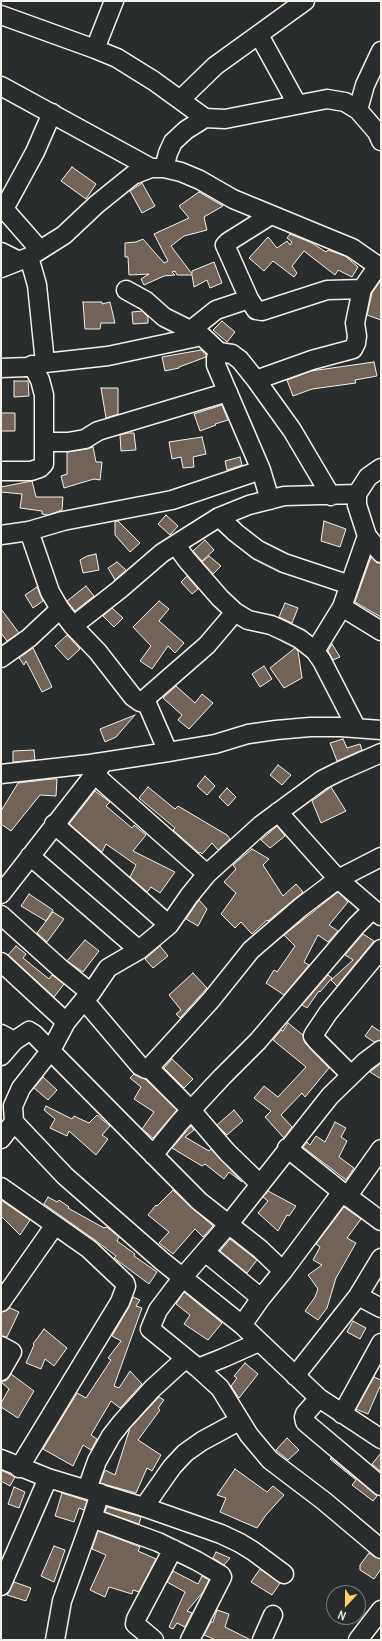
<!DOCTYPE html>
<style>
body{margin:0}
#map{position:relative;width:382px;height:1641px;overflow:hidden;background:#2a2d2e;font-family:Delius,sans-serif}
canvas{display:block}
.frame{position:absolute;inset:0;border:2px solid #f4f1e8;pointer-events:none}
.north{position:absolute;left:326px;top:1585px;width:40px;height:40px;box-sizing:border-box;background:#2a2d2e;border:1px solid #7b7b78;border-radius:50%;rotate:202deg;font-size:11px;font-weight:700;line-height:16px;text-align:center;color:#f4f1e8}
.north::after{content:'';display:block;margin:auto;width:14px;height:18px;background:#ffd166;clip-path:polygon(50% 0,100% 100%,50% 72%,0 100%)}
</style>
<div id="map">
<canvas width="382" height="1641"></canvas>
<div class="frame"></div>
<div class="north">N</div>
</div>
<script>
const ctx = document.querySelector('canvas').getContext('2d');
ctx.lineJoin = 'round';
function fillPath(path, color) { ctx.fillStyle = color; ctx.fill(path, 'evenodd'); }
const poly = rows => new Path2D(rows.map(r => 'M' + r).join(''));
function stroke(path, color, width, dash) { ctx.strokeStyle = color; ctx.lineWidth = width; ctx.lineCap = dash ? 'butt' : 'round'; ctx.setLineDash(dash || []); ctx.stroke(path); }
const building = poly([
 [72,167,96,184,86,199,61,181,72,167],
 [142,183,155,206,142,213,130,191,142,183],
 [199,192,223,206,204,217,207,230,184,236,171,246,192,274,192,271,214,262,222,283,210,288,207,280,194,287,192,275,177,275,175,271,172,272,175,275,164,276,144,285,141,279,149,274,129,275,128,257,125,257,125,243,136,242,143,239,164,263,168,261,154,234,189,218,179,206,199,192],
 [290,234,312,243,326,252,328,250,345,256,358,267,352,277,338,270,335,275,304,251,292,266,297,273,294,277,273,261,264,271,249,258,268,237,277,248,287,241,290,245,292,242,287,238,290,234],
 [381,280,381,320,367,315,372,293,381,280],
 [83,302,102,302,102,304,110,302,115,323,101,323,100,329,85,329,83,302],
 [142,311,148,317,148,323,133,324,132,312,142,311],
 [222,321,235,332,227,342,213,330,222,321],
 [201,350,206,354,206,357,179,367,179,368,165,371,162,357,201,350],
 [374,362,377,376,355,380,356,383,312,389,293,396,287,380,311,371,374,362],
 [14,381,28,381,29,396,14,397,14,381],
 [101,388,118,388,118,414,106,418,101,388],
 [222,405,228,420,215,424,216,425,200,431,194,414,222,405],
 [1,413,15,413,15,431,1,431,1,413],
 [127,433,134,433,136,450,121,451,120,435,127,433],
 [202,437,206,454,193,457,194,467,183,468,181,457,172,459,169,442,202,437],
 [93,447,96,462,102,462,100,480,94,479,64,488,61,476,67,474,67,452,87,449,93,447],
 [240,457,242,465,227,470,225,461,240,457],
 [32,481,36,497,63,497,62,510,48,515,42,514,42,511,20,508,22,494,1,492,1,487,32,481],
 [166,515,178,526,170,535,158,524,166,515],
 [118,521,140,543,130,552,115,535,115,522,118,521],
 [324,521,346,529,340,547,321,541,324,521],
 [205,540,214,550,202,561,193,551,205,540],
 [96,554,99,570,83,573,80,560,87,556,96,554],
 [209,556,221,566,213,574,202,562,209,556],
 [371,557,377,563,381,563,381,617,355,602,371,557],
 [117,562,126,570,115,580,108,568,117,562],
 [187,576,198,589,192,594,181,582,187,576],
 [86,586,94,596,75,611,67,601,86,586],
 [37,587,43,601,33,608,25,595,37,587],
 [159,601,169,609,159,621,184,643,175,653,168,646,152,669,140,661,151,646,133,627,159,601],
 [285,603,298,608,292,623,279,617,285,603],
 [112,608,123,618,114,627,103,616,112,608],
 [1,609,19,633,7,641,1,633,1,609],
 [67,635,80,649,68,660,55,646,67,635],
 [332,644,340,657,333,660,328,651,332,644],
 [33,648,52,687,42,692,26,661,24,665,19,658,33,648],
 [295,648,298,651,302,678,284,688,270,668,295,648],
 [264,666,272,679,260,687,252,674,264,666],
 [176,686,195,703,202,694,213,703,189,729,178,720,182,715,163,698,176,686],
 [135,715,116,737,105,742,100,729,135,715],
 [343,739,347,748,360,744,362,750,337,761,330,743,343,739],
 [34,750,35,760,13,762,13,751,34,750],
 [278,765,291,775,282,785,270,775,278,765],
 [205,776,215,786,207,795,197,786,205,776],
 [52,779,57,779,56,796,40,795,11,831,1,824,1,811,18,783,52,779],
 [148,787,175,809,178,806,227,835,230,839,218,850,212,843,202,854,200,852,199,853,173,830,175,828,139,798,148,787],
 [331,787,346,811,321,823,312,801,331,787],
 [227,788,236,797,228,806,219,797,227,788],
 [95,791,110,802,106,806,132,828,134,825,146,835,133,851,175,872,160,893,151,887,147,892,130,877,136,865,106,844,102,852,69,824,95,791],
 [277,826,285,836,270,848,261,840,277,826],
 [252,849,269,859,263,865,283,896,296,884,303,892,268,921,267,920,252,934,241,922,235,928,221,914,236,893,224,882,236,869,233,865,252,849],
 [338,892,348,902,329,925,338,931,328,942,318,935,304,962,309,965,284,995,266,983,274,970,277,972,295,946,284,935,338,892],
 [29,894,53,910,46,921,21,906,29,894],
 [199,900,207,909,198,926,186,919,199,900],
 [53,912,64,919,47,942,37,933,53,912],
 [363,934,374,941,337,986,331,980,353,960,345,955,363,934],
 [85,940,99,951,83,972,67,961,85,940],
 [16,946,26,954,23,958,49,979,52,975,64,984,54,997,8,955,16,946],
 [160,946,168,956,153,968,145,959,160,946],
 [193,973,207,988,180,1018,176,1014,181,1010,169,995,193,973],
 [328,975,332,978,320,992,319,991,307,1008,302,1005,328,975],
 [288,1023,303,1035,305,1043,329,1068,305,1097,302,1093,281,1115,292,1127,284,1138,265,1117,271,1111,254,1098,264,1086,278,1097,306,1067,273,1040,281,1030,283,1031,288,1023],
 [372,1026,381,1032,381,1040,374,1042,365,1036,372,1026],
 [172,1059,193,1079,184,1088,164,1068,172,1059],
 [381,1063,381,1079,370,1072,381,1063],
 [134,1074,145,1079,177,1110,153,1138,142,1129,154,1112,134,1099,141,1087,130,1078,134,1074],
 [43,1077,57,1090,48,1100,34,1088,43,1077],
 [46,1106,72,1119,74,1116,89,1123,97,1115,110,1126,102,1135,108,1139,96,1155,69,1131,67,1136,50,1128,55,1119,44,1110,46,1106],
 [234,1110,243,1121,227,1135,217,1125,234,1110],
 [335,1122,346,1128,341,1137,347,1141,339,1157,354,1168,346,1180,303,1147,307,1142,310,1145,316,1136,325,1142,335,1122],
 [191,1126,194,1130,185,1137,209,1151,211,1149,242,1182,229,1172,224,1179,205,1164,202,1166,172,1148,191,1126],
 [173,1190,192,1208,213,1226,203,1237,195,1229,173,1254,159,1243,169,1232,148,1215,156,1205,157,1206,173,1190],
 [268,1191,296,1206,289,1216,287,1215,278,1231,258,1213,268,1201,263,1197,268,1191],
 [48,1197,57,1202,59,1200,69,1207,68,1208,104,1228,107,1227,119,1237,117,1241,135,1254,134,1256,157,1272,149,1284,114,1258,116,1256,95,1240,44,1204,48,1197],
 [1,1200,30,1220,20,1235,1,1216,1,1200],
 [344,1207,361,1219,347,1238,356,1243,336,1278,327,1308,318,1320,305,1311,315,1297,318,1289,308,1275,322,1265,313,1260,320,1247,316,1244,344,1207],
 [230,1239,257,1260,247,1273,220,1251,230,1239],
 [184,1292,222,1323,208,1340,184,1324,190,1315,176,1304,184,1292],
 [133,1297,140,1300,136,1306,142,1308,114,1386,119,1388,130,1371,142,1384,120,1408,111,1401,91,1435,97,1439,91,1450,83,1445,73,1466,43,1449,77,1393,86,1398,111,1360,108,1358,121,1341,112,1336,129,1307,133,1297],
 [10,1308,19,1312,7,1337,1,1336,1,1312,6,1311,10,1308],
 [353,1321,366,1328,360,1339,347,1332,353,1321],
 [44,1329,67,1348,54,1366,45,1359,41,1369,26,1363,34,1345,33,1344,44,1329],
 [245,1363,258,1374,239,1398,231,1386,237,1378,234,1376,245,1363],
 [11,1374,34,1391,18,1418,1,1407,1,1403,9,1389,1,1382,7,1380,11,1374],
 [374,1377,381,1380,381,1384,368,1414,356,1409,374,1377],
 [159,1397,164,1400,158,1408,160,1410,138,1440,161,1455,152,1471,147,1468,136,1493,100,1483,105,1470,115,1475,130,1428,159,1397],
 [287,1438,299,1450,288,1460,276,1450,287,1438],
 [381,1453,381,1472,372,1464,381,1453],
 [331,1458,377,1496,373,1501,352,1485,356,1480,330,1459,331,1458],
 [235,1469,267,1492,273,1486,284,1495,266,1515,257,1528,220,1512,226,1498,217,1495,235,1469],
 [1,1470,15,1477,10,1486,1,1481,1,1470],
 [14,1487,25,1492,19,1508,8,1504,14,1487],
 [62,1493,87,1501,84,1510,79,1508,74,1522,55,1516,62,1493],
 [107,1507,141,1517,139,1524,105,1512,107,1507],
 [98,1531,140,1547,138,1551,156,1559,139,1592,133,1590,132,1594,109,1587,105,1597,90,1590,106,1555,92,1549,98,1531],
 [54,1546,65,1550,54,1582,41,1576,54,1546],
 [216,1552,230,1558,224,1565,213,1558,216,1552],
 [369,1553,375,1557,381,1559,381,1569,374,1579,360,1570,360,1565,369,1553],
 [260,1569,280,1583,272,1595,251,1582,260,1569],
 [173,1571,198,1584,202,1576,209,1580,203,1592,187,1611,192,1613,185,1627,177,1623,173,1629,169,1627,185,1592,167,1582,173,1571],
 [14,1582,31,1588,26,1601,7,1595,14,1582],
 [217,1610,229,1614,225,1627,251,1640,216,1640,204,1635,211,1622,213,1622,217,1610]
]);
fillPath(building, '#716358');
stroke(building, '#f4f1e8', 1);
const minor = poly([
 [1,15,95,49,117,58,154,81,205,118],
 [259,35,297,104],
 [95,49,114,1],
 [1,86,151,168],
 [180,100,215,66,305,1],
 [358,110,365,85,381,51],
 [164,168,168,153,173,142,186,130,205,118,225,119,327,99,345,102,358,110,377,132,381,141],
 [1,208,4,209,40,250],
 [4,209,35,152,52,113],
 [1,252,19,261],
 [29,257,37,285,45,363,108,356,202,336],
 [1,268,29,257,64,235,97,204,133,175,151,168,164,168,181,172,200,180,233,199,352,248,381,268],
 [126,290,146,301,164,317,202,336,219,352,216,358,216,365,261,470,270,500],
 [249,299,256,310,262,311,327,290,362,289],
 [191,330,216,310,249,299,225,245,228,242,271,215],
 [219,352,232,354,240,360,256,380,292,430,331,496],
 [1,368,27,367,44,363],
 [256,380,312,360,353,349,356,343,357,336,355,323,362,289,378,266],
 [44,442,68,442,85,439,98,431,228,392],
 [381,468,368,477,357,494,357,505,367,536,381,553],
 [1,471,31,471,40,468,44,464,44,395,40,380,32,365],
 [219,517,236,533,258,550,284,563,350,585],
 [29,531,50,592,60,609,73,626,98,652,133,697,140,702,145,699],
 [1,535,29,531,63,521,172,500,261,470],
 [176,545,186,559,220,598,235,612,248,620,271,625,284,631,300,639,315,651,322,661,356,727],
 [342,607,381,631],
 [73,626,119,590,162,553,219,517,249,505,284,496,357,494],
 [315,651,342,607,367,536],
 [1,658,29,638,60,609],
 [168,752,145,699,207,645,235,612],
 [1,774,90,764,168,752,215,744,248,734,276,730,310,727,341,727,381,730],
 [95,775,207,874],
 [278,812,338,879,381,916],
 [54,824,169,925],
 [30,856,139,950],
 [1,894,104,762],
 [1,915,60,968,91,993,84,1000,140,1066,146,1069,149,1068,211,1000,251,950,301,907,338,879,381,857],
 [1,962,66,1022],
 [91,993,108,968,139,950,169,925,189,896,207,874,261,825,322,780,338,772,381,753],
 [1,1034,14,1041,29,1031,34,1034,199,1201,260,1249,283,1271],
 [381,1050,365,1062,330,1096,228,1225,183,1277,158,1310,150,1329,198,1368,220,1388,249,1435,270,1460,324,1501,381,1549],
 [1,1056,14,1041],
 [149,1068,191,1110,227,1152,260,1184],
 [351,1075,317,1041,313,1036,314,1034,328,1013,381,949],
 [14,1122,13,1106,21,1088,51,1050,66,1022,84,1000],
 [1,1139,14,1122,65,1176,162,1261,242,1325,319,1398,381,1439],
 [287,1148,342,1192,381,1221],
 [153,1155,180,1122,222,1077,258,1041,356,926,373,909],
 [1,1187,89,1249,125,1283,126,1286,120,1302,19,1468],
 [347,1197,381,1149],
 [205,1252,261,1298],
 [358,1296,381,1308],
 [1,1302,55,1225],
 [242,1325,261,1298,283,1271,342,1192],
 [1,1346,12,1352,1,1371],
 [198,1368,223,1358,259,1342],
 [295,1376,358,1296,381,1258],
 [319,1398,305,1414,304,1417,305,1422,381,1486],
 [342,1414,381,1343],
 [1,1459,48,1478,144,1507,172,1467,185,1453,202,1441,239,1421],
 [87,1489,97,1461,111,1436,122,1422,152,1389,186,1358],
 [100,1493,92,1518,158,1542,197,1561,221,1575,222,1577,190,1640],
 [144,1507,221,1534,240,1543,253,1551,284,1574],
 [1,1586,48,1478],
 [55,1640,62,1601,92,1518],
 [154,1640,135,1624,136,1619,173,1549],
 [262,1640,273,1615],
 [358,1640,381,1610]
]);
stroke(minor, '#f4f1e8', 21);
stroke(minor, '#2a2d2e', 18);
</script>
